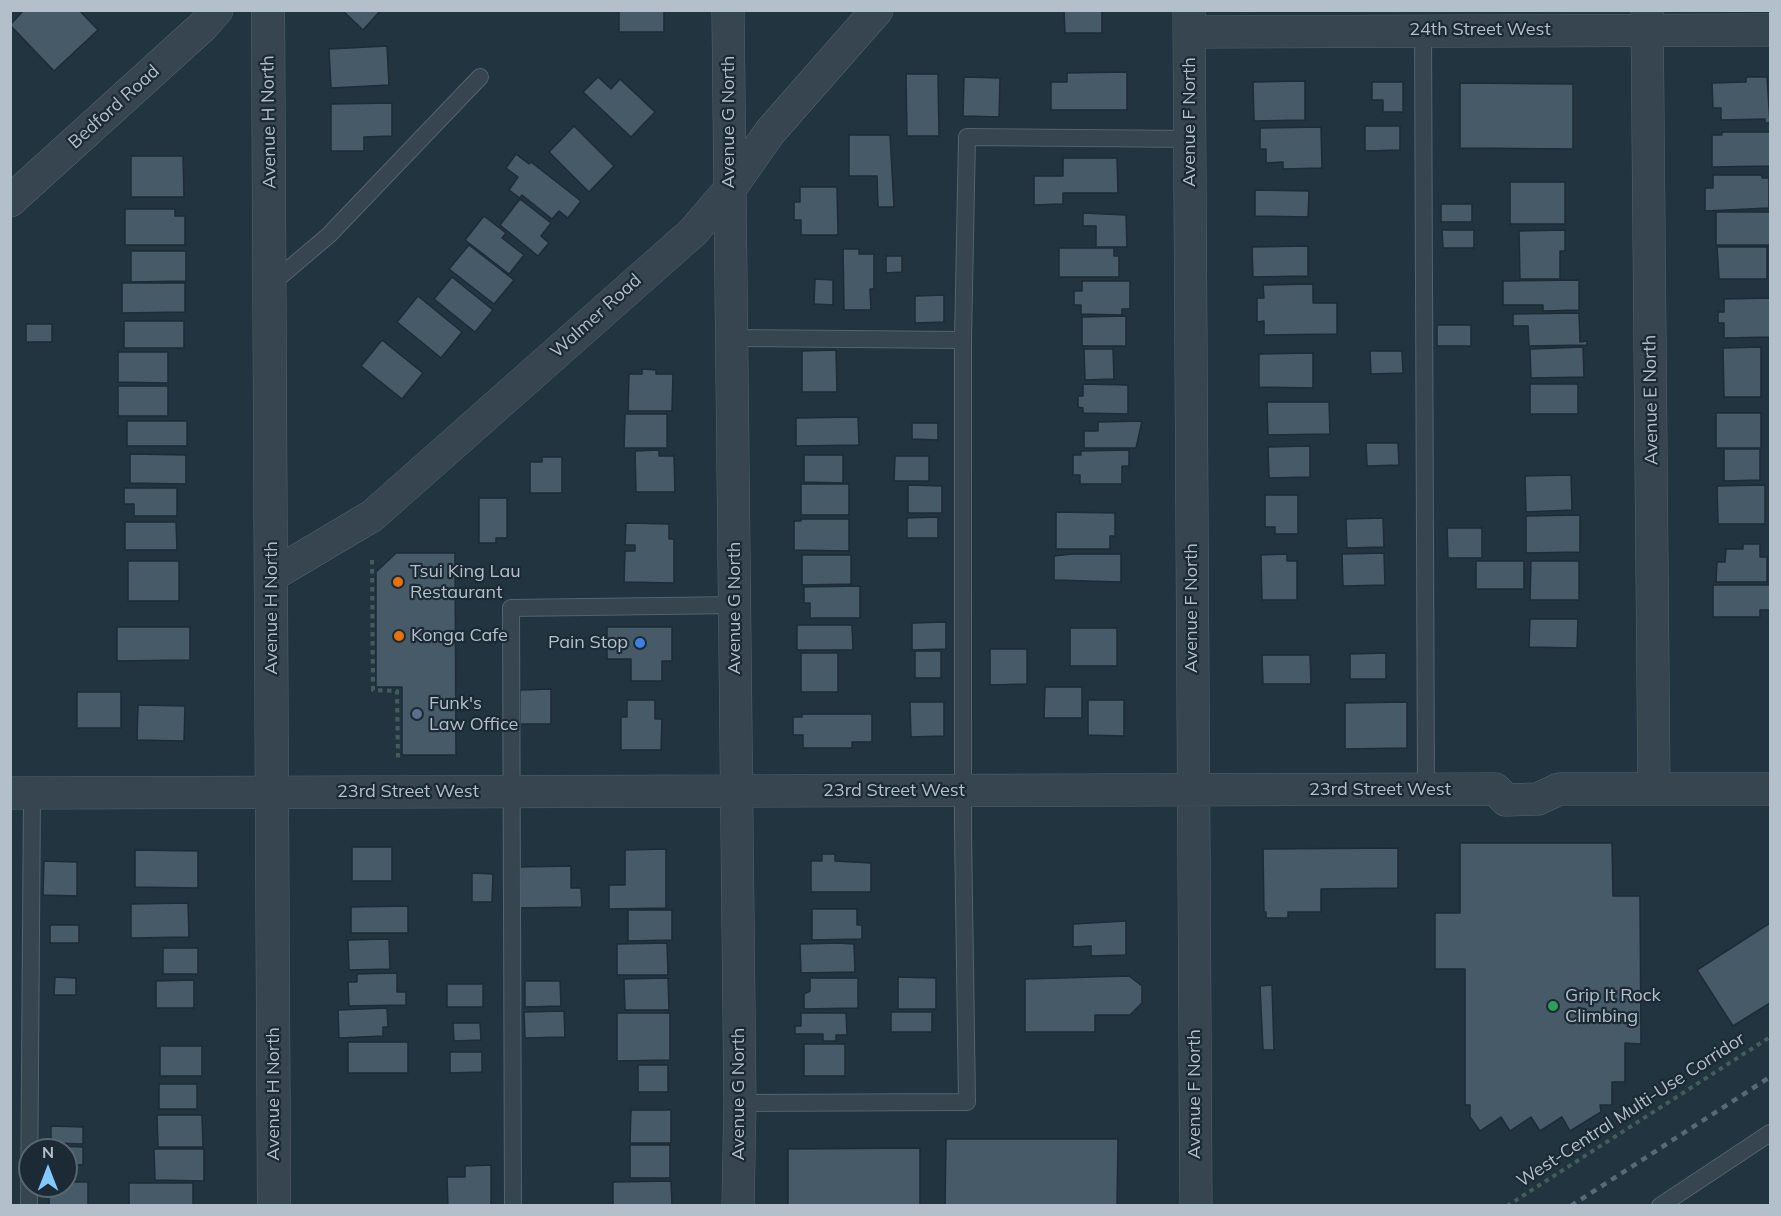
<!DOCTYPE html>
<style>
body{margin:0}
#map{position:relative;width:1781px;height:1216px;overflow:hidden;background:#223440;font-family:Mulish,sans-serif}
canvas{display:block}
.frame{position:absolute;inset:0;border:12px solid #b3c0cb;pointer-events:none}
.north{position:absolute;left:18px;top:1138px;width:60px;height:60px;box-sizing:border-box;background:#1b2a35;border:2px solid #586671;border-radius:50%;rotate:0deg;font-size:16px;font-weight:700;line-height:24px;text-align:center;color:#b3c0cb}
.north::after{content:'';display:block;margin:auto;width:21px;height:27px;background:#83c8ff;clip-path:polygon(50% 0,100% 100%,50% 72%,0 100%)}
</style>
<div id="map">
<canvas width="1781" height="1216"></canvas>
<div class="frame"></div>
<div class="north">N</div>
</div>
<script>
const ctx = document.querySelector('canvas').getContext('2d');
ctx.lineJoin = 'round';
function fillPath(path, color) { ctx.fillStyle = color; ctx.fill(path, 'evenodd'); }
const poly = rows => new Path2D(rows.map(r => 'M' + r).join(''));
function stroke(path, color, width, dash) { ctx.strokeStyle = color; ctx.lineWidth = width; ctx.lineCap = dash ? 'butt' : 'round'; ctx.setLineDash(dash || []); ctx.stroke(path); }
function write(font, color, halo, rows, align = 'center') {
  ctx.font = font + ' Mulish,sans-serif'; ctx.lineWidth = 4.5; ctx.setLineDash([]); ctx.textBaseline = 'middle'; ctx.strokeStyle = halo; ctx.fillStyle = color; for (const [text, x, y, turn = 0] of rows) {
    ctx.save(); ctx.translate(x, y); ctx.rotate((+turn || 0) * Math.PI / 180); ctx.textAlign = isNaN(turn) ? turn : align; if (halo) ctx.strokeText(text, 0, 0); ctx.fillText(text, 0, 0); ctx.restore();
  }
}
const building = poly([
 [24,10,79,10,98,30,54,71,10,25,24,10],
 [342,10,381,10,363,30,342,10],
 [619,10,664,10,664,32,619,32,619,10],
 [1064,10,1102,10,1102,33,1065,33,1064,10],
 [387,46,389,85,331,88,329,49,387,46],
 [1127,72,1127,110,1051,110,1051,82,1067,82,1067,73,1127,72],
 [906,74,938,74,939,136,907,136,906,74],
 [598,77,611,89,620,79,655,112,631,137,583,92,598,77],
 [964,77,1000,78,999,117,963,116,964,77],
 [1746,77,1767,77,1770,123,1765,123,1765,119,1721,120,1721,108,1713,108,1712,83,1746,82,1746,77],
 [1305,81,1305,120,1254,121,1253,82,1305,81],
 [1372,82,1403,82,1403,112,1383,112,1383,100,1372,100,1372,82],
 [1460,83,1573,84,1573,149,1460,148,1460,83],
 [392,103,392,136,364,137,364,151,331,151,331,104,392,103],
 [574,126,614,166,589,192,549,152,574,126],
 [1365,126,1400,126,1400,150,1365,151,1365,126],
 [1321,127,1322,168,1283,169,1283,162,1266,163,1266,149,1260,149,1260,128,1321,127],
 [1722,132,1770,132,1770,166,1712,167,1712,135,1722,135,1722,132],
 [849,135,890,135,894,207,878,207,877,176,849,176,849,135],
 [516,154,529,164,531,162,581,201,568,218,559,211,552,219,522,195,520,198,509,190,518,177,506,168,516,154],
 [131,156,183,156,184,197,131,197,131,156],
 [1063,158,1117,158,1118,193,1063,193,1063,204,1034,205,1034,176,1063,176,1063,158],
 [1713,175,1762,175,1762,178,1769,178,1769,208,1705,211,1705,188,1713,188,1713,175],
 [1510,182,1565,182,1565,224,1510,224,1510,182],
 [800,187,837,187,838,235,801,235,801,220,794,220,794,202,800,202,800,187],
 [1255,190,1309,191,1308,217,1255,216,1255,190],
 [520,199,551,223,541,236,549,243,538,256,500,225,520,199],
 [1441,204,1472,204,1472,222,1441,222,1441,204],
 [125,209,175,209,175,216,185,216,185,245,125,245,125,209],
 [1716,212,1770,212,1770,245,1716,245,1716,212],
 [1083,213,1126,215,1127,247,1096,247,1096,226,1083,226,1083,213],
 [484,216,506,233,502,238,524,255,509,274,465,240,484,216],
 [1442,230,1474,230,1474,248,1443,248,1442,230],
 [1565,230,1565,251,1560,251,1560,279,1520,279,1519,231,1565,230],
 [469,245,514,280,494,304,449,269,469,245],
 [1308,246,1308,276,1253,277,1252,247,1308,246],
 [1717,247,1767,247,1767,279,1719,279,1717,247],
 [1059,248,1114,248,1114,256,1119,256,1119,277,1059,277,1059,248],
 [843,249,859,249,859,254,874,254,874,289,870,289,871,310,844,310,843,249],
 [131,251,186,251,186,281,131,282,131,251],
 [886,256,902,256,902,272,886,273,886,256],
 [452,277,493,310,475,332,434,299,452,277],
 [815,279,833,280,833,305,814,304,815,279],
 [1579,280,1579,310,1543,311,1543,305,1503,305,1503,281,1579,280],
 [1082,281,1130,281,1130,309,1122,309,1122,315,1081,314,1081,305,1074,305,1074,291,1082,291,1082,281],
 [122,283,185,283,185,312,122,313,122,283],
 [1313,284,1313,303,1337,303,1337,334,1264,335,1264,321,1257,322,1257,298,1264,298,1263,285,1313,284],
 [944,295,944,322,915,323,915,296,944,295],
 [418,296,462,332,441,358,397,322,418,296],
 [1770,298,1770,337,1724,338,1724,323,1718,323,1718,312,1724,312,1724,299,1770,298],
 [1579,313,1580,342,1587,341,1587,345,1529,346,1528,326,1513,326,1513,314,1579,313],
 [1126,316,1126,346,1082,346,1082,317,1126,316],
 [124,321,184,321,184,348,124,348,124,321],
 [26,324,52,324,52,342,26,342,26,324],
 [1437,325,1471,325,1471,346,1437,346,1437,325],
 [382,340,423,373,402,399,361,366,382,340],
 [1583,347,1584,377,1531,378,1530,349,1583,347],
 [1761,347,1761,397,1724,397,1723,348,1761,347],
 [1084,349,1113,349,1114,379,1085,380,1084,349],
 [836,350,837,392,802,392,802,351,836,350],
 [1370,351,1402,351,1403,373,1371,374,1370,351],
 [118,352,168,352,168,383,118,382,118,352],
 [1313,353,1313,388,1259,387,1259,354,1313,353],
 [642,369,656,370,656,374,673,374,672,411,628,411,629,374,642,374,642,369],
 [1083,384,1128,385,1128,414,1083,413,1083,408,1078,407,1078,396,1083,396,1083,384],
 [1530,384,1578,384,1578,414,1530,414,1530,384],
 [118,386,168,386,168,416,118,416,118,386],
 [1267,402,1329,402,1330,434,1268,435,1267,402],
 [1716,413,1761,413,1761,448,1716,448,1716,413],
 [625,414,667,414,667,448,624,448,625,414],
 [858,417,859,445,796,446,796,418,858,417],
 [127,421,187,421,187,446,127,446,127,421],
 [1142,421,1136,448,1084,448,1084,431,1098,431,1098,422,1142,421],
 [912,423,938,423,938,440,912,439,912,423],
 [1366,443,1398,443,1399,465,1367,466,1366,443],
 [1310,446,1310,477,1269,478,1268,447,1310,446],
 [1724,449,1760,449,1760,480,1724,481,1724,449],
 [659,450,659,456,674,456,675,492,636,492,635,451,659,450],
 [1129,450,1129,466,1122,466,1122,484,1080,484,1080,475,1073,475,1073,455,1081,455,1081,451,1129,450],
 [130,454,186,455,186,484,130,483,130,454],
 [804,455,843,455,843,483,804,482,804,455],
 [895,456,929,456,929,481,894,481,895,456],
 [542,457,562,457,562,493,530,493,530,462,542,462,542,457],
 [1571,475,1572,510,1526,512,1525,476,1571,475],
 [801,484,849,484,849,515,801,515,801,484],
 [908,485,942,486,942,513,908,513,908,485],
 [1765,485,1765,524,1718,524,1717,486,1765,485],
 [124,488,177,488,177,516,134,516,134,504,124,504,124,488],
 [1265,495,1298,495,1298,534,1275,534,1275,527,1265,527,1265,495],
 [479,498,507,498,507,538,496,538,496,543,479,543,479,498],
 [1056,512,1115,513,1115,536,1110,536,1110,549,1056,549,1056,512],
 [1580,515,1580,552,1526,553,1526,516,1580,515],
 [938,517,938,538,907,538,907,518,938,517],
 [1383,518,1384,547,1347,548,1346,519,1383,518],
 [801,519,849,519,849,551,794,550,794,521,801,521,801,519],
 [125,522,176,522,177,550,125,550,125,522],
 [626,523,669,524,669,539,674,539,674,583,624,582,625,551,635,551,635,545,625,545,626,523],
 [1447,528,1482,528,1482,558,1448,558,1447,528],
 [1743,544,1760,544,1760,557,1767,557,1767,582,1716,582,1717,562,1725,562,1726,549,1743,549,1743,544],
 [396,553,455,553,456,755,402,755,402,687,376,687,376,572,396,553],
 [1384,553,1385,585,1343,586,1342,554,1384,553],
 [1072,554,1121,554,1121,582,1054,580,1054,556,1072,554],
 [1287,554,1287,561,1297,561,1297,600,1262,600,1261,555,1287,554],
 [802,555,851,555,851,584,802,585,802,555],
 [128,561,179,561,179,601,128,601,128,561],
 [1476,561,1524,561,1524,589,1476,589,1476,561],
 [1531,561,1579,561,1579,600,1530,600,1531,561],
 [1713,585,1770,585,1770,610,1760,610,1760,617,1713,617,1713,585],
 [860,586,860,618,810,618,810,603,804,603,804,587,860,586],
 [1530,619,1578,619,1577,648,1529,647,1530,619],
 [946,622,946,649,912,650,912,623,946,622],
 [797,625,852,625,853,650,797,650,797,625],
 [117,627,190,627,190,660,117,661,117,627],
 [607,627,672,627,672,661,662,661,662,681,631,681,631,659,607,659,607,627],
 [1070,628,1117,628,1117,666,1070,666,1070,628],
 [990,649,1027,649,1027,684,990,685,990,649],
 [915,651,941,651,941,678,915,678,915,651],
 [801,653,838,653,838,692,801,692,801,653],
 [1386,653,1386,679,1350,679,1350,654,1386,653],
 [1262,655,1310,655,1311,684,1263,684,1262,655],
 [1045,687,1082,687,1082,718,1044,718,1045,687],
 [551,689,551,724,520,724,520,690,551,689],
 [77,692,121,692,121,728,77,728,77,692],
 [627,700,655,700,655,719,662,719,661,750,621,750,621,717,627,717,627,700],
 [1088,700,1124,700,1124,736,1088,735,1088,700],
 [910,702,944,702,944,736,911,737,910,702],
 [1407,702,1407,748,1345,749,1345,703,1407,702],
 [138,705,185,706,184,741,137,740,138,705],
 [802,714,872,714,872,742,852,742,852,748,803,748,803,735,793,735,793,717,802,717,802,714],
 [1460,843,1612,843,1613,896,1640,896,1641,1044,1625,1043,1625,1082,1612,1082,1612,1105,1600,1105,1601,1112,1570,1131,1562,1117,1540,1131,1531,1117,1510,1131,1501,1117,1480,1131,1470,1117,1470,1105,1465,1105,1465,969,1435,969,1435,913,1460,913,1460,843],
 [352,847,392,847,392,881,352,881,352,847],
 [1398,848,1398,888,1321,889,1321,912,1288,912,1288,918,1266,918,1266,912,1264,912,1263,849,1398,848],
 [666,849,666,908,609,909,609,885,625,885,625,850,666,849],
 [135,850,198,851,198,888,135,887,135,850],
 [822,854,835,854,835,861,871,863,871,892,811,892,811,861,822,861,822,854],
 [44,861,77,862,77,896,43,895,44,861],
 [571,866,571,888,581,888,582,907,520,908,520,867,571,866],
 [472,873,493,874,492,902,472,902,472,873],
 [188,903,189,937,131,938,131,904,188,903],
 [408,906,408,933,351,933,351,907,408,906],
 [812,909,857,909,857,925,862,925,862,939,812,940,812,909],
 [628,910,672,910,672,940,628,941,628,910],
 [1126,921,1126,955,1091,956,1091,946,1073,947,1073,924,1126,921],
 [1770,923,1770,1003,1733,1026,1697,970,1770,923],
 [50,925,79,925,79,943,50,943,50,925],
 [389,939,390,969,349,970,348,940,389,939],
 [667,943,668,975,617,975,617,944,667,943],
 [838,943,854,944,855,972,801,973,800,944,838,943],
 [163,948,198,948,198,974,163,974,163,948],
 [397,973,397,992,406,992,406,1005,349,1006,348,982,357,982,357,974,397,973],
 [1129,976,1142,986,1142,1003,1130,1015,1095,1015,1095,1032,1025,1032,1025,979,1129,976],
 [55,977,76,978,76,995,54,995,55,977],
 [898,977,936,978,936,1009,898,1009,898,977],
 [668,978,669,1010,625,1010,624,979,668,978],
 [810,978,858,978,858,1008,804,1009,804,994,810,991,810,978],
 [194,980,194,1008,156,1008,156,981,194,980],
 [525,981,560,981,561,1006,525,1007,525,981],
 [447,984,483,984,483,1007,447,1007,447,984],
 [1272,985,1274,1050,1263,1050,1260,986,1272,985],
 [387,1008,388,1027,383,1027,383,1036,339,1038,338,1010,387,1008],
 [564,1011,565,1037,525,1038,524,1012,564,1011],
 [891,1012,932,1012,932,1032,891,1032,891,1012],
 [617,1013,670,1013,670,1060,617,1061,617,1013],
 [801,1013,846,1013,847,1035,836,1035,836,1041,823,1041,823,1034,795,1034,795,1026,801,1026,801,1013],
 [453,1023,480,1023,481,1040,454,1041,453,1023],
 [348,1042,408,1042,408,1073,348,1073,348,1042],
 [804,1044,845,1044,845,1076,804,1076,804,1044],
 [160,1046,202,1046,202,1076,160,1076,160,1046],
 [450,1052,482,1052,482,1072,450,1073,450,1052],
 [638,1065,668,1065,668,1092,638,1092,638,1065],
 [159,1084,197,1084,197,1109,159,1109,159,1084],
 [631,1110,671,1110,671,1143,630,1143,631,1110],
 [157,1115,202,1115,203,1147,158,1147,157,1115],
 [51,1126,83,1127,83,1144,51,1143,51,1126],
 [946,1139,1118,1139,1117,1206,945,1206,946,1139],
 [630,1145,670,1145,670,1178,630,1178,630,1145],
 [51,1146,83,1147,83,1165,66,1164,66,1150,51,1150,51,1146],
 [920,1148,920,1206,788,1206,788,1149,920,1148],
 [154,1149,204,1149,204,1181,155,1180,154,1149],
 [491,1165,491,1206,448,1206,447,1177,465,1177,465,1166,491,1165],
 [671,1181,672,1206,613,1206,613,1182,671,1181],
 [66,1182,88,1182,88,1206,49,1206,49,1186,66,1186,66,1182],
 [129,1183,193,1183,193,1206,129,1206,129,1183]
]);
fillPath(building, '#465a67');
stroke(building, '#1d2c37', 1.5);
const service = poly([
 [1423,31,1426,790],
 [270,285,329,235,480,77],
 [733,338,963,340],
 [740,1103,967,1102,963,831,963,340,967,137,1190,139],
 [29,1206,32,793],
 [513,1206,511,608,736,605],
 [1660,1206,1770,1133]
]);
const minor = poly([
 [728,10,740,1103,738,1206],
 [1189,10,1196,1206],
 [1647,10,1654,789],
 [1190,32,1770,30],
 [10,201,203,26,217,10],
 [271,576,372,516,693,232,730,189,770,132,877,10],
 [10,793,1495,789,1506,800,1538,799,1559,789,1770,789]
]);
const tertiary = poly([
 [268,10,274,1206]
]);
stroke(service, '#54636e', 18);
stroke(minor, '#54636e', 33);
stroke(tertiary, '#54636e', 34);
stroke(poly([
 [372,560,373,690,397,691,398,759],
 [1507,1206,1770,1037]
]), '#425d5c', 4, [4.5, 4.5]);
stroke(service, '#364550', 16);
stroke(minor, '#364550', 32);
stroke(tertiary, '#364550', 33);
stroke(poly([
 [1571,1206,1770,1077]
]), '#586a77', 4.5, [6, 6]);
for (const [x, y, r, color] of [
 [398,582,6,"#e8710a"],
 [399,636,6,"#e8710a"],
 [640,643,6,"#3f7fe0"],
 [417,714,6,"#5c6f8a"],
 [1553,1006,6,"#2e9e5b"]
]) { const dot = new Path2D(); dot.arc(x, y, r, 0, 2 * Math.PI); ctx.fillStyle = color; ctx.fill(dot); stroke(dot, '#1b2a35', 2); }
write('18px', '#b3c0cb', '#1b2a35', [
 ["24th Street West",1480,30],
 ["Bedford Road",114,107,-42],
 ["Avenue H North",269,122,-91],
 ["Avenue G North",729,122,-90],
 ["Avenue F North",1190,122,-90],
 ["Walmer Road",596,316,-42],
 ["Avenue E North",1651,400,-91],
 ["Avenue H North",272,608,-90],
 ["Avenue G North",735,608,-90],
 ["Avenue F North",1192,608,-90],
 ["23rd Street West",1380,790],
 ["23rd Street West",894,791],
 ["23rd Street West",408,792],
 ["Avenue H North",274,1094,-90],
 ["Avenue G North",739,1094,-90],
 ["Avenue F North",1195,1094,-90],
 ["West-Central Multi-Use Corridor",1631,1110,-33]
]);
write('18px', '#b3c0cb', '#1b2a35', [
 ["Tsui King Lau",410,572],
 ["Restaurant",410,593],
 ["Konga Cafe",411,636],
 ["Pain Stop",628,643,"right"],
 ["Funk's",429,704],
 ["Law Office",429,725],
 ["Grip It Rock",1565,996],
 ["Climbing",1565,1017]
], 'left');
</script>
